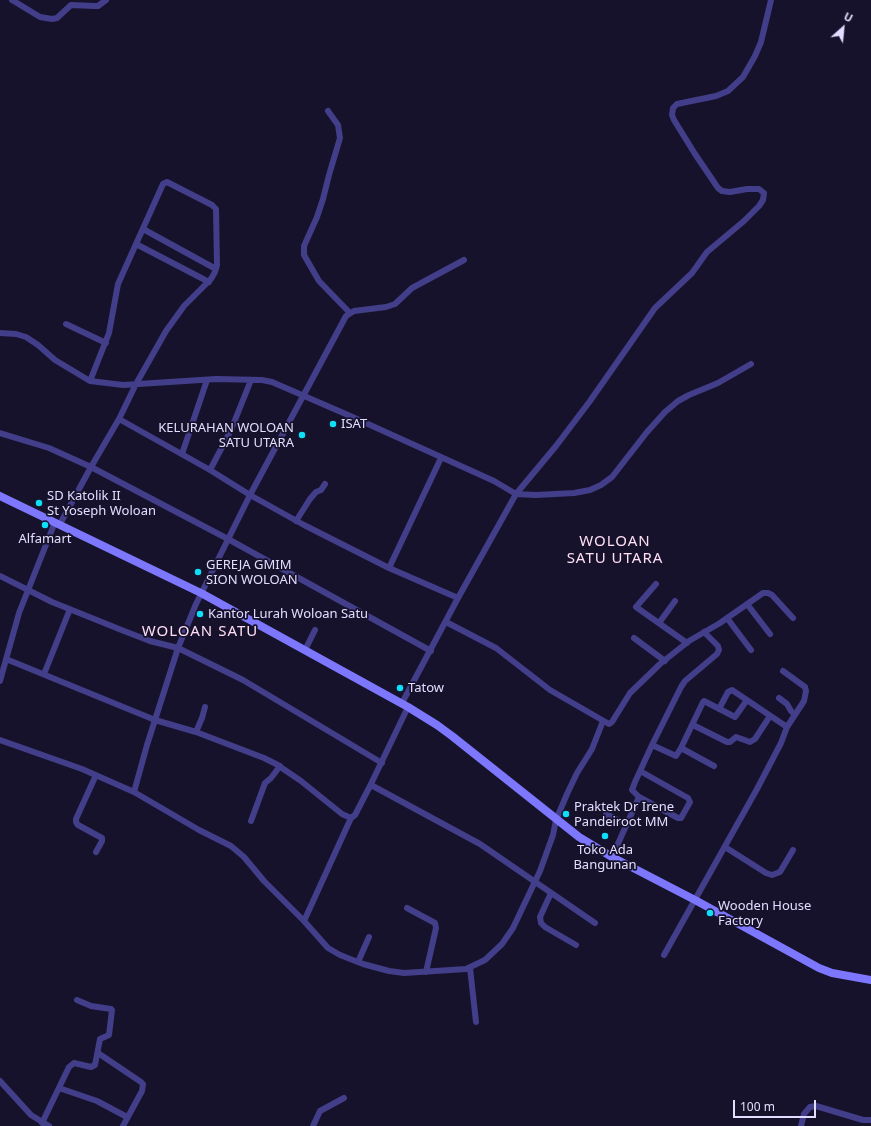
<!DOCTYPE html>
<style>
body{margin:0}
#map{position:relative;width:871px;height:1126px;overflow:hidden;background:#17122c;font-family:"Noto Sans",sans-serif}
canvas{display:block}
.north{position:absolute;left:823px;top:8px;width:40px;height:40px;-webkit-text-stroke:3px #17122c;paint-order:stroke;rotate:27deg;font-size:11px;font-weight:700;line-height:16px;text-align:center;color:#e2ddfe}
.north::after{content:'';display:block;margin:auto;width:14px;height:18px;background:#e2ddfe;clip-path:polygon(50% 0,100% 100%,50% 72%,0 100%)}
.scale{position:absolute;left:733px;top:1100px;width:83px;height:18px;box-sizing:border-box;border:2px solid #e2ddfe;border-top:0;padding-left:5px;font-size:12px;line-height:14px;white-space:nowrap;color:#e2ddfe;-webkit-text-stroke:3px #17122c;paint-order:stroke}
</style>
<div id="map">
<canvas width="871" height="1126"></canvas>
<div class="north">U</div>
<div class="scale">100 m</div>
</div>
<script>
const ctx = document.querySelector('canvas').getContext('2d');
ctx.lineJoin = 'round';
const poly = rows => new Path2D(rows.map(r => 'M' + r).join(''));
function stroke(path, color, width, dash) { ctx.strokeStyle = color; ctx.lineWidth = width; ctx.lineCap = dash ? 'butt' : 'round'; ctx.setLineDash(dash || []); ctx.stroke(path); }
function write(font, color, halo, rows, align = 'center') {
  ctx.font = font + ' "Noto Sans",sans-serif'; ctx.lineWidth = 3.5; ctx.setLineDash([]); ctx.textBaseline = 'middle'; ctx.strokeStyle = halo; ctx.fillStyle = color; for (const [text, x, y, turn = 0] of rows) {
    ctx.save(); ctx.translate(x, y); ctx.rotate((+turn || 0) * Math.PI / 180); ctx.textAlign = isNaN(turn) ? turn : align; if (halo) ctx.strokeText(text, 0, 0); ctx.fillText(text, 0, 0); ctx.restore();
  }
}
stroke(poly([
 [12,0,40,17,52,19,57,18,71,5,94,6,98,6,106,0],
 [328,111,338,125,340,138,329,175,323,199,317,217,304,246,304,255,319,281,350,313],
 [143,229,216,269],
 [136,244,209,282],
 [66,324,106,343],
 [0,333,16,334,26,337,38,345,55,360,90,381,123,385,216,379,262,380,272,382,348,415,494,481,516,494,536,495,574,493,590,490,601,485,612,477,647,432,665,412,678,401,689,395,718,383,751,364],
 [119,419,210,470,250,495,304,525,389,568,458,598],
 [0,433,49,448,91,467,228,539,431,651],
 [182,454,207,380],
 [210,470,231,430,251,380],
 [296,521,310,499,316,492,321,490,325,484],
 [60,524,91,467,119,419,136,384,166,331,184,306,211,279,215,272,217,265,216,209,212,205,167,182,163,184,118,284,109,333,90,381],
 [389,568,441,458],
 [0,576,52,602,124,631,150,641,178,648,243,680,382,763],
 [656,584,636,607,687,643],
 [747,604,770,634],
 [727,618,751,650],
 [446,622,496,648,550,690,609,724,612,722,630,693,660,664,689,641,720,623,763,593,768,593,772,595,793,618],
 [659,623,675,601],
 [634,638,665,661],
 [305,650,315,630],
 [6,659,155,720,196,732,264,758,276,764,301,781,342,814,351,818,355,815,370,786,408,707],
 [44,674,70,609],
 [0,681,19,613,55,522],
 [779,698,787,704,791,711,795,715],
 [402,703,458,598,516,494,556,446,590,401,655,308,692,273,707,252,744,221,759,206,763,200,764,193,759,189,747,189,730,192,722,191,718,188,695,154,674,120,672,115,673,108,677,104,716,96,728,91,743,77,755,56,761,42,771,0],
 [719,709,728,692,732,690,787,727,804,701,806,691,805,687,783,671],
 [693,725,727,742,730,742,736,737,750,742,755,739,770,716],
 [196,732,202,718,205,707],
 [0,740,82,769,134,792,199,830,231,846,244,857,264,881,304,921,328,948,340,955,363,964,389,971,404,973,466,969,485,960,502,944,513,928,540,871,553,835,556,820,567,794,577,773,592,749,603,721],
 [652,745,676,756,681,748,703,702,704,701,735,717,747,700],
 [681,748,714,766],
 [640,771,688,798,690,802,681,818,678,818,639,797,632,790,635,782,652,745,681,687,685,681,717,654,719,650,718,646,704,632],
 [96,775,76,819,76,822,78,825,102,838,102,841,96,852],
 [371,785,480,844,595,923],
 [134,792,147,745,178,648,196,604,250,495,346,316,354,311,386,307,395,304,412,288,464,260],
 [606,814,627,825],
 [251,821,265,783,271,778,280,766],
 [725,847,766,873,772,875,780,872,793,850],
 [612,857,639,797],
 [551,893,540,917,541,923,545,927,576,945],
 [407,908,435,923,436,928,426,972],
 [304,921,351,818],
 [664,955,757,789,781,743,787,727],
 [358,962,369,937],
 [470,968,476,1022],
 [98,1053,141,1082,143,1084,142,1091,123,1126],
 [0,1081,31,1115,49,1126],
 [59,1088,97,1101,127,1117],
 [42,1123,69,1067,74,1063,91,1067,95,1065,100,1039,109,1035,112,1010,111,1009,91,1006,77,1000],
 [313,1126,320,1111,344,1098],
 [801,1126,804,1114,810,1107,816,1106,863,1120,871,1120]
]), '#423e89', 6);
stroke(poly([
 [0,496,201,593,408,707,437,725,452,736,579,837,612,857,695,900,819,968,832,973,871,980]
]), '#7c77fc', 8);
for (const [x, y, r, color] of [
 [333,424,4,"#0edff9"],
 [302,435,4,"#0edff9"],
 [39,503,4,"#0edff9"],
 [45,525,4,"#0edff9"],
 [198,572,4,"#0edff9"],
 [200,614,4,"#0edff9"],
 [400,688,4,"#0edff9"],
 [566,814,4,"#0edff9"],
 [605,836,4,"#0edff9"],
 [710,913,4,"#0edff9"]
]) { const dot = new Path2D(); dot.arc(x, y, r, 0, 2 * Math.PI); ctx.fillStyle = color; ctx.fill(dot); stroke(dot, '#17122c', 1.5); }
write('13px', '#e2ddfe', '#17122c', [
 ["ISAT",341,424],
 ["KELURAHAN WOLOAN",294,428,"right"],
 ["SATU UTARA",294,443,"right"],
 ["SD Katolik II",47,496],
 ["St Yoseph Woloan",47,511],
 ["Alfamart",45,539,"center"],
 ["GEREJA GMIM",206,565],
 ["SION WOLOAN",206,580],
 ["Kantor Lurah Woloan Satu",208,614],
 ["Tatow",408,688],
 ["Praktek Dr Irene",574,807],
 ["Pandeiroot MM",574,822],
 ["Toko Ada",605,850,"center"],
 ["Bangunan",605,865,"center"],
 ["Wooden House",718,906],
 ["Factory",718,921]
], 'left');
ctx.letterSpacing = '1px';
write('15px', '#fedff3', '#17122c', [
 ["WOLOAN",615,542],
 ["SATU UTARA",615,559],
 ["WOLOAN SATU",200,632]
]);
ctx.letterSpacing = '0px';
</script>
